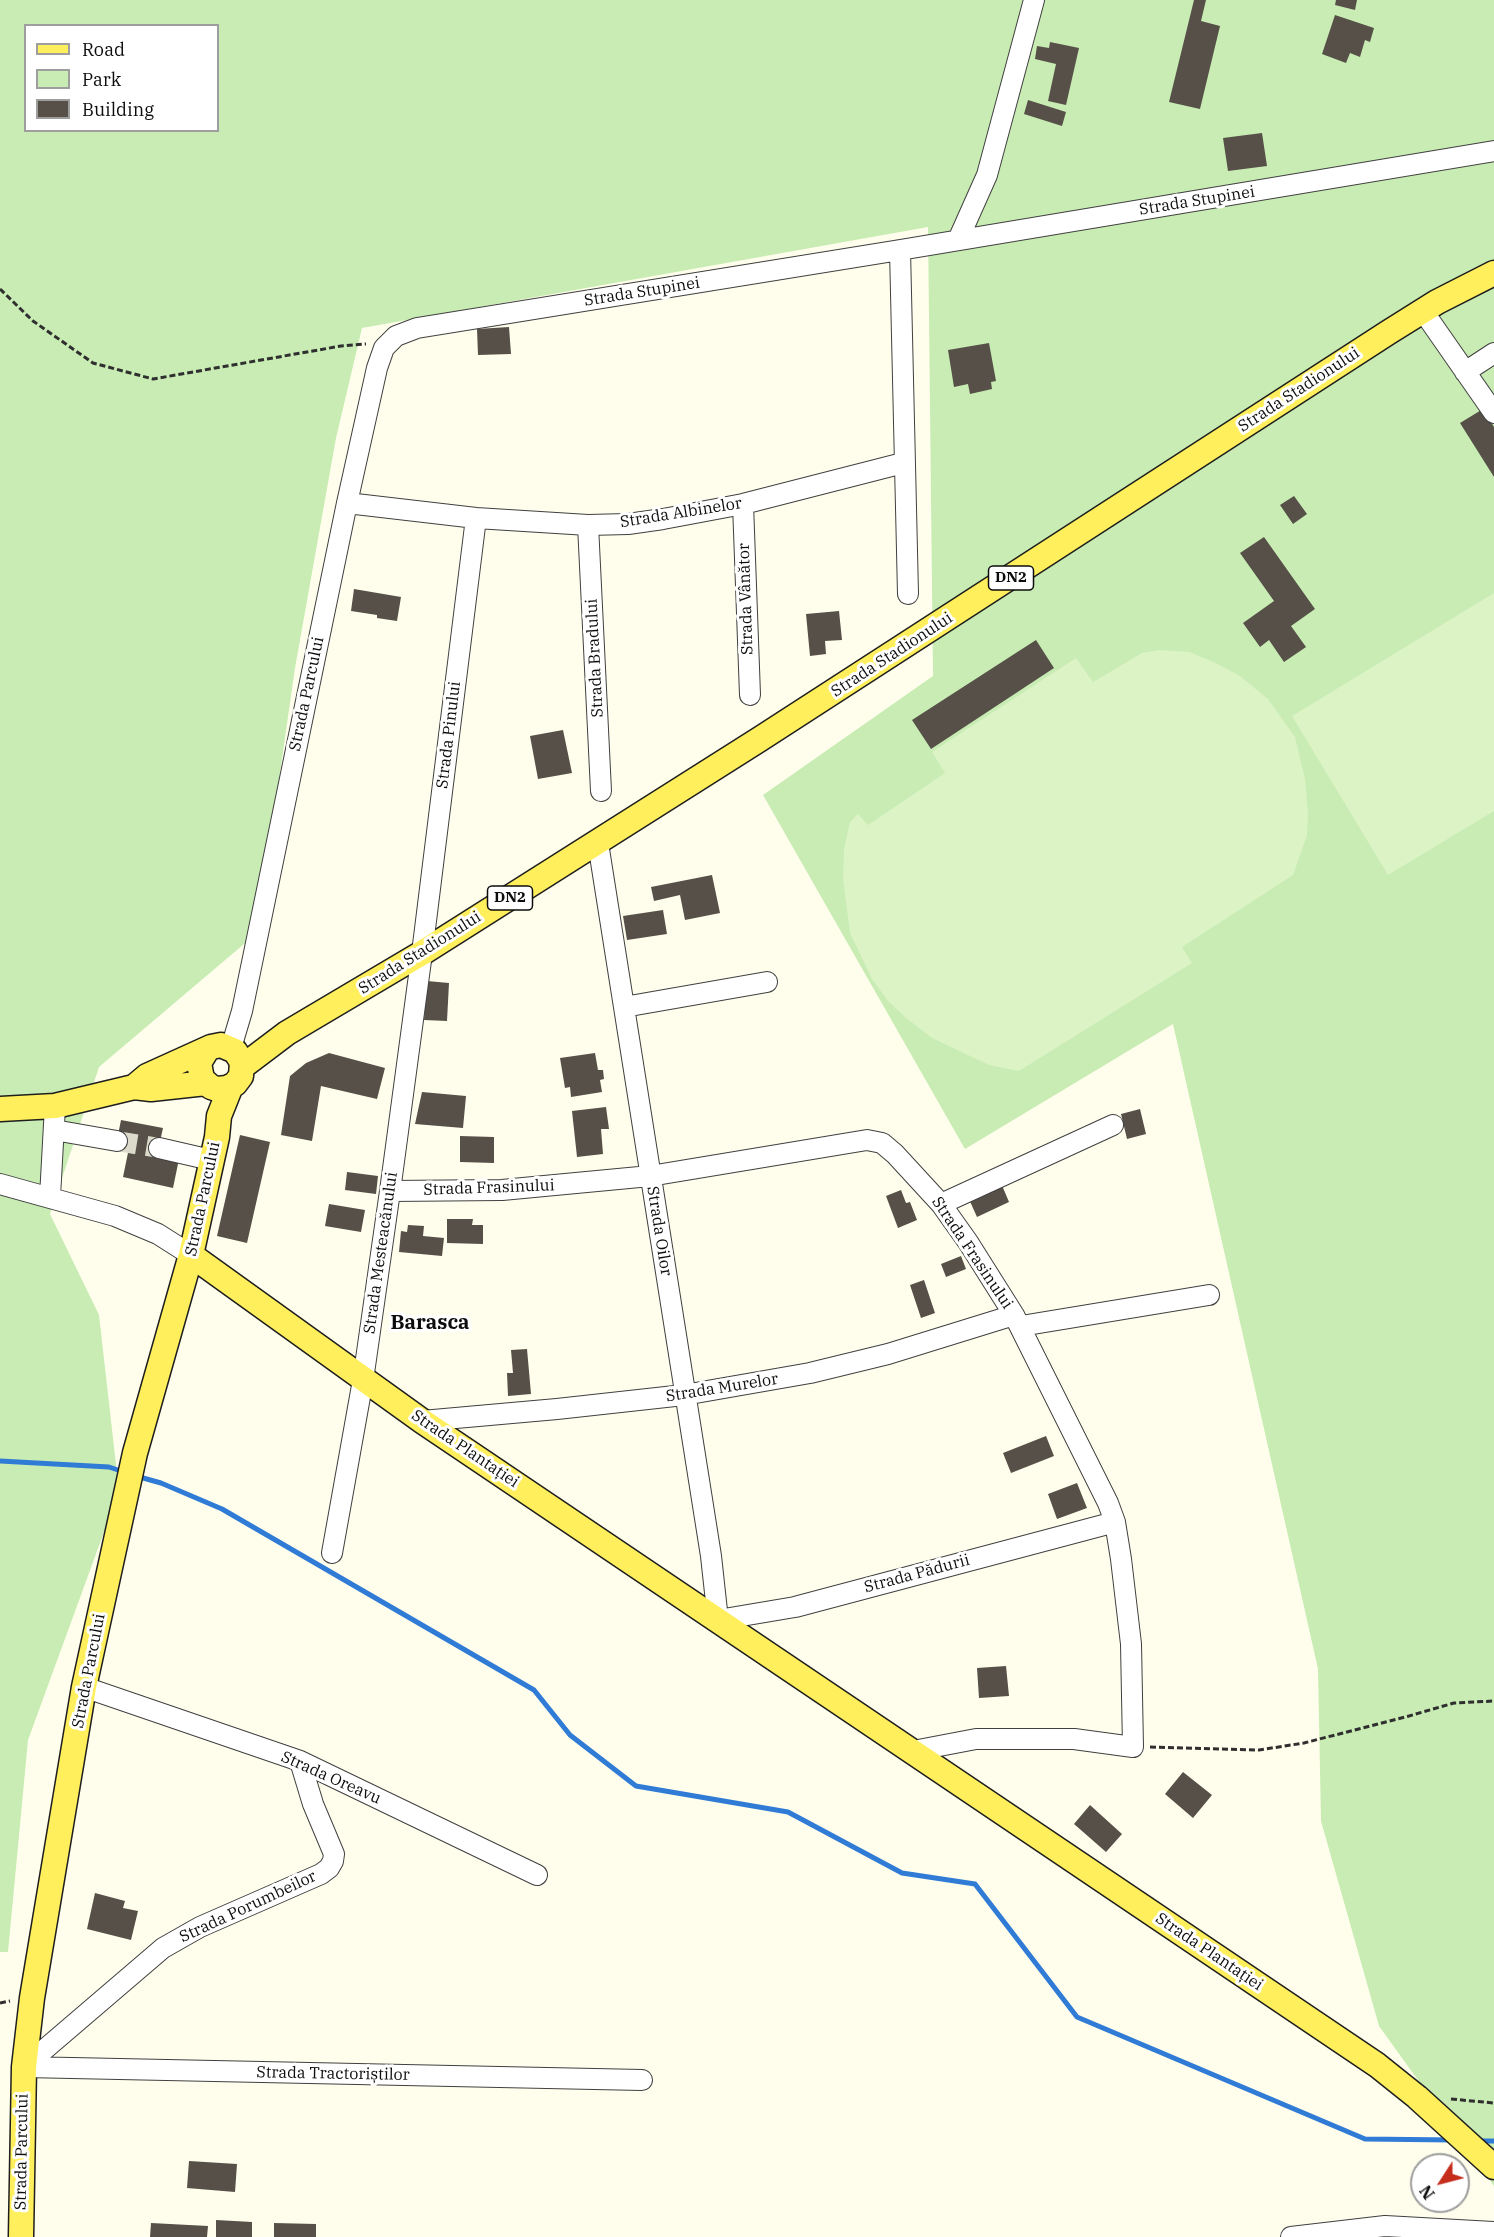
<!DOCTYPE html>
<meta charset="utf-8">
<style>
body{margin:0}
#map{position:relative;width:1494px;height:2237px;overflow:hidden;background:#fffeec;font-family:"IBM Plex Serif",serif}
canvas{display:block}
.legend{position:absolute;left:24px;top:24px;width:195px;height:108px;box-sizing:border-box;background:#fff;border:2px solid #9e9e9e;margin:0;padding:8px 10px;list-style:none;font-size:18px;color:#0d0d0d}
.legend li{display:flex;align-items:center;gap:12px;height:30px}
.legend b{width:30px;border:2px solid #9e9e9e}
.north{position:absolute;left:1410px;top:2153px;width:60px;height:60px;box-sizing:border-box;background:#fff;border:2px solid #9e9e9e;border-radius:50%;rotate:234deg;font-size:16px;font-weight:700;line-height:24px;text-align:center;color:#0d0d0d}
.north::after{content:'';display:block;margin:auto;width:21px;height:27px;background:#c62c1b;clip-path:polygon(50% 0,100% 100%,50% 72%,0 100%)}
</style>
<div id="map">
<canvas width="1494" height="2237"></canvas>
<ul class="legend">
<li><b style="height:8px;background:#ffef5c"></b>Road</li>
<li><b style="height:16px;background:#c8ecb3"></b>Park</li>
<li><b style="height:16px;background:#565048"></b>Building</li>
</ul>
<div class="north">N</div>
</div>
<script>
const ctx = document.querySelector('canvas').getContext('2d');
ctx.lineJoin = 'round';
function fillPath(path, color) { ctx.fillStyle = color; ctx.fill(path, 'evenodd'); }
const poly = rows => new Path2D(rows.map(r => 'M' + r).join(''));
function stroke(path, color, width, dash) { ctx.strokeStyle = color; ctx.lineWidth = width; ctx.lineCap = dash ? 'butt' : 'round'; ctx.setLineDash(dash || []); ctx.stroke(path); }
function write(font, color, halo, rows, align = 'center') {
  ctx.font = font + ' "IBM Plex Serif",serif'; ctx.lineWidth = 6; ctx.setLineDash([]); ctx.textBaseline = 'middle'; ctx.strokeStyle = halo; ctx.fillStyle = color; for (const [text, x, y, turn = 0] of rows) {
    ctx.save(); ctx.translate(x, y); ctx.rotate((+turn || 0) * Math.PI / 180); ctx.textAlign = isNaN(turn) ? turn : align; if (halo) ctx.strokeText(text, 0, 0); ctx.fillText(text, 0, 0); ctx.restore();
  }
}
fillPath(poly([
 [0,0,1494,0,1494,2186,1379,2026,1321,1821,1318,1669,1173,1024,965,1149,763,795,933,676,928,227,362,328,336,438,295,668,257,933,99,1067,50,1214,99,1315,119,1491,28,1740,8,1952,0,1952],
 [26,26,218,26,218,130,26,130]
]), '#c8ecb3');
fillPath(poly([
 [1494,593,1494,811,1388,875,1292,716],
 [1159,650,1189,652,1216,663,1240,676,1268,699,1295,737,1305,779,1308,813,1307,835,1293,875,1182,947,1192,963,1019,1071,989,1065,932,1038,906,1018,888,1001,872,979,850,933,843,879,844,849,850,822,858,814,868,825,945,773,932,752,1076,658,1093,682,1142,653]
]), '#dcf3c6');
stroke(poly([
 [0,1461,109,1467,124,1472],
 [136,1476,161,1483,222,1509,534,1690,570,1735,636,1786,788,1812,902,1873,975,1884,1077,2017,1365,2139,1453,2140],
 [1478,2141,1494,2141]
]), '#2f7bd6', 5);
fillPath(poly([
 [1194,0,1206,0,1201,21,1220,26,1200,109,1169,102],
 [1336,0,1357,0,1355,10,1335,5],
 [1335,15,1374,28,1370,42,1365,40,1360,57,1350,53,1346,63,1322,54],
 [1050,42,1079,48,1066,105,1048,101,1056,64,1035,59,1037,46,1049,48],
 [1028,100,1066,112,1062,126,1024,114],
 [1262,133,1267,166,1228,171,1223,138],
 [509,327,511,354,478,355,477,329],
 [989,343,996,381,991,382,992,389,970,394,968,384,954,387,948,350],
 [1483,409,1494,427,1494,477,1460,423],
 [1294,496,1307,514,1293,524,1280,505],
 [1264,537,1315,609,1291,626,1306,647,1284,662,1269,640,1260,647,1243,623,1274,601,1240,553],
 [354,589,401,597,397,621,377,618,377,615,351,611],
 [839,611,842,640,825,641,826,654,810,656,806,614],
 [1036,640,1054,668,931,749,912,720],
 [563,730,572,773,538,779,530,736],
 [712,875,720,913,685,920,680,895,654,901,651,887],
 [663,910,667,934,627,940,623,916],
 [427,981,449,983,447,1021,424,1020],
 [329,1053,385,1068,377,1099,321,1086,312,1141,281,1135,290,1076,306,1063],
 [595,1053,598,1070,603,1070,604,1079,600,1080,602,1092,571,1097,570,1087,565,1088,560,1058],
 [422,1092,466,1096,463,1128,415,1124],
 [606,1107,609,1129,601,1129,603,1154,577,1157,572,1111],
 [1140,1109,1146,1134,1127,1139,1121,1114],
 [121,1120,163,1128,157,1155,179,1159,173,1188,123,1177,129,1148,116,1145],
 [240,1135,270,1142,247,1243,217,1236],
 [460,1136,494,1137,494,1163,460,1162],
 [347,1172,378,1176,376,1194,345,1190],
 [1001,1183,1009,1202,977,1217,968,1197],
 [901,1190,906,1203,910,1202,917,1220,898,1228,886,1196],
 [329,1204,365,1210,361,1232,325,1226],
 [447,1219,473,1219,472,1225,483,1225,483,1244,447,1243],
 [408,1225,424,1226,423,1236,444,1238,442,1256,399,1252,401,1231,407,1232],
 [961,1256,966,1269,946,1277,941,1264],
 [924,1280,935,1313,921,1318,910,1285],
 [527,1349,531,1394,508,1396,507,1373,513,1373,511,1350],
 [1046,1436,1054,1456,1011,1473,1003,1453],
 [1077,1483,1087,1508,1057,1519,1048,1494],
 [1006,1666,1009,1696,979,1698,977,1668],
 [1183,1772,1212,1795,1193,1818,1165,1794],
 [1090,1805,1122,1834,1106,1852,1074,1824],
 [95,1893,125,1901,123,1908,138,1911,131,1940,87,1929],
 [189,2161,237,2164,235,2192,187,2188],
 [216,2220,252,2222,252,2237,216,2237],
 [151,2223,208,2226,207,2237,150,2237],
 [274,2223,316,2224,316,2237,274,2237]
]), '#565048');
stroke(poly([
 [117,1141,159,1148]
]), '#dbdacb', 20, [20, 10]);
const minor = poly([
 [958,240,987,175,1034,0],
 [900,250,908,594],
 [1423,311,1494,413],
 [1465,372,1494,353],
 [347,503,476,518,588,525,628,524,663,519,743,504,903,463],
 [743,504,750,695],
 [588,525,601,791],
 [598,843,711,1556,718,1620,795,1607,1115,1522],
 [624,1007,767,982],
 [231,1048,242,1011,347,503,377,368,384,348,396,336,417,328,900,250,1494,151],
 [54,1130,117,1141],
 [159,1148,211,1160],
 [0,1184,115,1216,158,1234,191,1255],
 [390,1191,502,1190,650,1176,867,1140,882,1143,895,1154,941,1204,968,1242,1014,1315,1108,1503,1115,1522,1121,1559,1131,1644,1133,1747,1074,1739,976,1739,913,1751],
 [50,1197,55,1106],
 [941,1204,1113,1125],
 [1021,1326,1209,1295],
 [422,1421,557,1409,684,1395,810,1373,888,1354,1014,1315],
 [332,1553,363,1380,390,1191,422,953,476,518],
 [84,1687,300,1761,537,1875],
 [24,2067,642,2080],
 [24,2067,163,1948,200,1927,321,1874,329,1868,333,1861,334,1854,313,1804,300,1761],
 [1291,2237,1385,2226,1494,2232]
]);
const major = poly([
 [242,1067,287,1033,422,953,760,739,1389,332,1437,302,1494,273],
 [134,1087,147,1076,211,1047,221,1045,235,1051,242,1062,241,1076,235,1084,227,1088,217,1089,211,1087,202,1079,199,1063,207,1050],
 [0,1109,55,1106,134,1087,151,1089,206,1083],
 [191,1255,422,1421,1377,2065,1417,2097,1494,2167],
 [21,2237,24,2067,32,1998,84,1687,135,1453,191,1255,217,1137,219,1116,231,1086]
]);
stroke(minor, '#404040', 22);
stroke(major, '#1e1e1e', 27);
stroke(poly([
 [0,289,33,321,93,363,153,379,341,346,366,344],
 [1150,1747,1259,1750,1304,1743,1409,1716,1454,1703,1494,1701],
 [0,2003,10,2001],
 [1451,2099,1494,2103]
]), '#2f2f2f', 3, [6, 3]);
stroke(minor, '#fff', 20);
stroke(major, '#ffef5c', 24);
for (const [x, y, w] of [
 [1011,578,45],
 [510,898,45]
]) { const box = new Path2D(); box.roundRect(x - w / 2, y - 12, w, 24, 4.5); ctx.fillStyle = '#fff'; ctx.fill(box); stroke(box, '#0d0d0d', 1.5); }
write('bold 15px', '#0d0d0d', null, [
 ["DN2",1011,578],
 ["DN2",510,898]
]);
write('16px', '#0d0d0d', '#fff', [
 ["Strada Stupinei",1197,201,-9],
 ["Strada Stupinei",642,292,-9],
 ["Strada Stadionului",1299,390,-33],
 ["Strada Albinelor",681,513,-9],
 ["Strada Vânător",746,599,-92],
 ["Strada Stadionului",892,655,-33],
 ["Strada Bradului",595,658,-93],
 ["Strada Parcului",307,694,-78],
 ["Strada Pinului",449,735,-83],
 ["Strada Stadionului",420,953,-32],
 ["Strada Frasinului",489,1188,-2],
 ["Strada Parcului",203,1199,-78],
 ["Strada Oilor",659,1231,81],
 ["Strada Mesteacănului",381,1253,-82],
 ["Strada Frasinului",972,1253,56],
 ["Strada Murelor",722,1388,-9],
 ["Strada Plantației",465,1449,34],
 ["Strada Pădurii",917,1574,-15],
 ["Strada Parcului",89,1671,-79],
 ["Strada Oreavu",331,1778,24],
 ["Strada Porumbeilor",248,1907,-25],
 ["Strada Plantației",1209,1952,34],
 ["Strada Tractoriștilor",333,2074,1],
 ["Strada Parcului",22,2152,-89]
]);
write('bold 20px', '#0d0d0d', '#fff', [
 ["Barasca",430,1323]
]);
</script>
